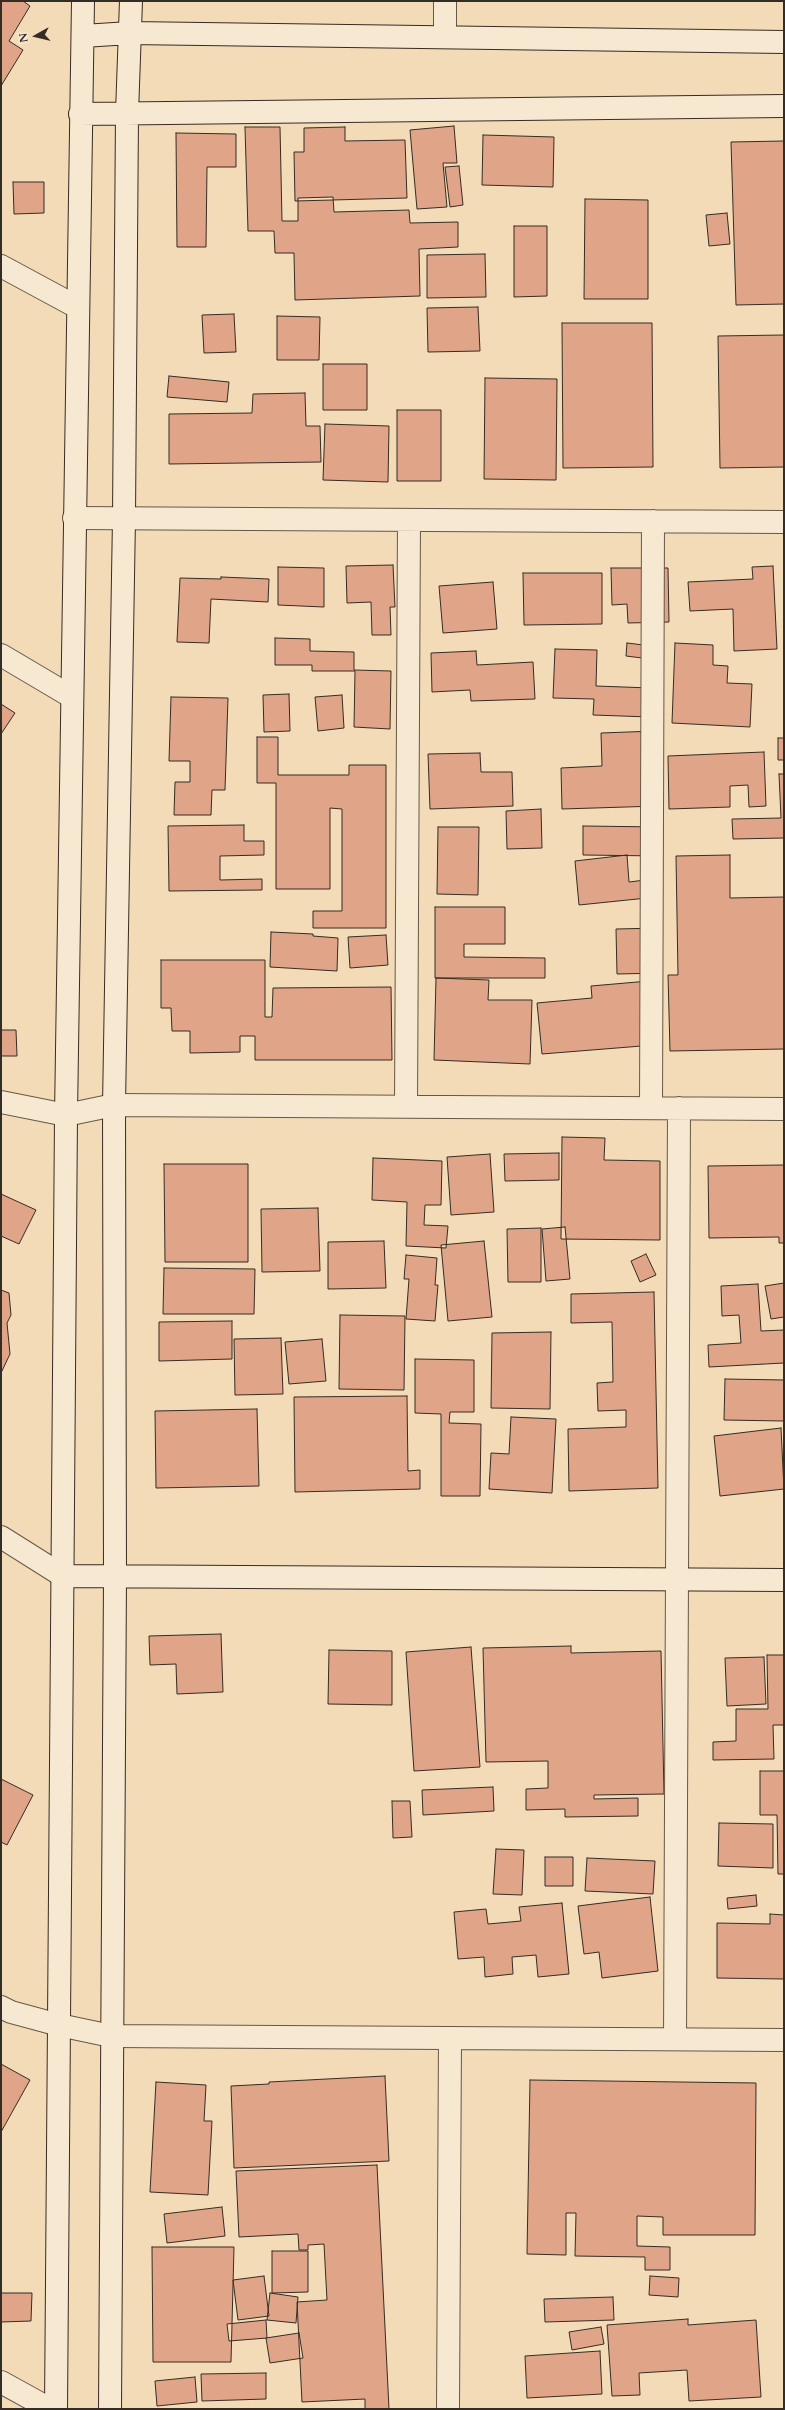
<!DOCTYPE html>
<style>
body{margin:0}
#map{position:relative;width:785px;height:2410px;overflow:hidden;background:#f3dbb8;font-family:Cardo,serif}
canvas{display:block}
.frame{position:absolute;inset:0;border:2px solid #352c23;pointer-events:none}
.north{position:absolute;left:16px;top:16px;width:40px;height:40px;-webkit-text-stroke:3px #f7e8d1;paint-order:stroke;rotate:262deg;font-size:11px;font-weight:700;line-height:16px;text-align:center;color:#352c23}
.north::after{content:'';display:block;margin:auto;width:14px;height:18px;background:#352c23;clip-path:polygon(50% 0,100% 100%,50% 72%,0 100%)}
</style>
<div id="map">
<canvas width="785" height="2410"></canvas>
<div class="frame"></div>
<div class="north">N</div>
</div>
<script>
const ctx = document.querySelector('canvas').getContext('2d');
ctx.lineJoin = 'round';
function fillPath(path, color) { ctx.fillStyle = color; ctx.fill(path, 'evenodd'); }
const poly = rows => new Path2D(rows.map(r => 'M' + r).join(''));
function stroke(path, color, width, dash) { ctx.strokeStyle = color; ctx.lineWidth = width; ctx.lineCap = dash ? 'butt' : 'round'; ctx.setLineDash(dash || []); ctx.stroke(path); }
const building = poly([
 [1,1,23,1,30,6,9,41,23,50,1,86,1,1],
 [454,126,457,163,443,163,447,207,417,209,410,130,454,126],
 [245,127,280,127,282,221,298,221,298,198,333,197,334,212,409,210,410,223,458,222,458,247,419,249,420,296,295,300,294,253,275,253,274,231,248,231,245,127],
 [345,127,345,141,405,140,407,198,295,201,294,152,304,152,304,128,345,127],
 [176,133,236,134,236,167,207,167,206,247,177,247,176,133],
 [483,135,554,137,553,187,482,185,483,135],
 [784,141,784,304,736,305,731,142,784,141],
 [459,166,463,205,450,207,445,167,459,166],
 [13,182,44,182,44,213,14,214,13,182],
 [585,199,648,200,648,299,584,299,585,199],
 [727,213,730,244,709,246,706,215,727,213],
 [514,226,547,226,547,296,514,297,514,226],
 [485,254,486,297,427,298,427,255,485,254],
 [478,307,480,351,428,352,427,308,478,307],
 [234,314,236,352,204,353,202,315,234,314],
 [277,316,320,317,319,360,277,360,277,316],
 [562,323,652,323,653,467,563,468,562,323],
 [784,335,784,467,720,468,718,336,784,335],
 [323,364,367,364,367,410,323,410,323,364],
 [169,376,229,382,227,402,167,397,169,376],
 [485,378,557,379,556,480,484,479,485,378],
 [305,393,306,426,320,426,321,462,169,464,169,414,252,413,253,394,305,393],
 [397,410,441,410,441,481,397,481,397,410],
 [325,424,389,426,388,482,323,480,325,424],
 [393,565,395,607,390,607,391,635,372,635,371,602,347,603,346,566,393,565],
 [773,566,777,649,734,651,733,609,690,611,688,582,753,579,752,567,773,566],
 [278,567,324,568,324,607,278,605,278,567],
 [611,568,668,568,669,622,628,623,627,604,612,605,611,568],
 [523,573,602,573,602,624,524,625,523,573],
 [221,577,269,579,268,602,211,599,209,643,177,642,180,578,221,579,221,577],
 [493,582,497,629,443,633,439,586,493,582],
 [275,638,310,639,310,651,354,652,354,670,391,671,390,729,354,727,355,671,312,671,312,665,275,665,275,638],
 [627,643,660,647,658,660,626,656,627,643],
 [675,643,713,645,713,665,728,666,727,683,752,684,750,727,672,723,675,643],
 [555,649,597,650,596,686,651,688,650,717,593,715,594,699,553,698,555,649],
 [476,651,477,665,533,662,535,699,471,701,470,690,432,692,431,653,476,651],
 [289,694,290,731,264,732,263,695,289,694],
 [342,695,344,728,318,731,315,697,342,695],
 [171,697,228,698,225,790,212,790,211,815,174,815,175,782,190,782,190,761,169,761,171,697],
 [1,704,15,713,1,734,1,704],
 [655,731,658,806,562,809,561,768,602,766,601,733,655,731],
 [257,737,278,737,278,775,349,775,349,765,386,765,386,928,313,928,313,911,342,911,342,809,330,808,330,889,276,889,276,783,257,783,257,737],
 [778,738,784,738,784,760,778,760,778,738],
 [764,752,766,806,749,807,748,785,730,786,730,807,669,809,668,756,764,752],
 [480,753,481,772,512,772,513,806,430,809,428,754,480,753],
 [779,774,784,774,784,838,733,839,732,819,781,818,779,774],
 [541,809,542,848,507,849,506,811,541,809],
 [244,825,244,841,264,841,264,855,220,856,220,880,262,879,262,890,169,891,168,826,244,825],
 [583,826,660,827,660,856,583,855,583,826],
 [438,827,479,827,478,895,437,894,438,827],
 [627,855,629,882,645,880,647,898,579,905,575,861,627,855],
 [730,855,730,898,784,897,784,1049,670,1051,668,975,678,975,676,856,730,855],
 [435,907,505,907,505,944,464,944,464,957,545,958,545,978,435,978,435,907],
 [660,928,661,973,617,974,616,929,660,928],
 [271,932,313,934,313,936,338,938,337,971,270,967,271,932],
 [386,935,388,965,350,968,348,937,386,935],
 [161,960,265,960,265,1017,272,1017,273,988,391,987,392,1060,255,1060,255,1036,240,1036,240,1052,190,1053,190,1031,172,1031,171,1008,161,1008,161,960],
 [436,978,489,980,488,1000,532,1000,530,1064,434,1060,436,978],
 [649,981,654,1045,542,1054,537,1003,592,998,591,986,649,981],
 [1,1030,16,1030,17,1056,1,1056,1,1030],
 [562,1137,605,1138,604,1160,660,1161,660,1240,561,1239,562,1137],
 [559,1153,559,1180,505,1181,504,1154,559,1153],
 [490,1154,494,1212,451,1215,447,1157,490,1154],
 [373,1158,442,1161,441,1205,425,1205,424,1225,448,1226,446,1248,406,1246,407,1202,372,1200,373,1158],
 [164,1164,248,1164,248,1262,165,1262,164,1164],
 [784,1165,784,1243,779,1243,779,1237,709,1238,708,1166,784,1165],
 [1,1194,36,1210,19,1244,1,1236,1,1194],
 [318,1208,320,1271,262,1272,261,1209,318,1208],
 [565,1227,570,1279,546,1281,542,1229,565,1227],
 [541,1228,541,1282,508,1282,507,1229,541,1228],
 [384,1241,386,1288,328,1289,328,1242,384,1241],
 [484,1241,492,1317,448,1321,441,1245,484,1241],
 [646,1254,656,1275,640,1282,631,1261,646,1254],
 [406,1255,437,1258,435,1285,438,1285,435,1321,406,1319,409,1279,404,1279,406,1255],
 [164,1268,255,1269,254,1314,163,1314,164,1268],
 [784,1283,784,1317,771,1319,765,1286,784,1283],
 [758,1284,761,1331,784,1330,784,1363,709,1367,708,1345,741,1343,739,1315,722,1316,721,1286,758,1284],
 [1,1290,9,1293,11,1315,7,1323,10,1354,1,1373,1,1290],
 [654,1292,658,1488,569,1491,568,1429,626,1427,626,1410,598,1411,597,1383,613,1382,612,1322,571,1323,571,1294,654,1292],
 [340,1315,405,1316,404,1390,339,1389,340,1315],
 [232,1321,232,1359,159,1361,159,1322,232,1321],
 [551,1332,550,1409,491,1408,492,1333,551,1332],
 [281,1338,283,1394,235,1395,234,1339,281,1338],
 [322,1339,326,1381,289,1384,285,1342,322,1339],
 [415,1359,474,1360,474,1412,450,1412,449,1423,481,1424,480,1496,441,1496,441,1414,415,1413,415,1359],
 [725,1379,784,1380,784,1421,724,1420,725,1379],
 [407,1396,408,1471,420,1470,420,1489,295,1492,294,1397,407,1396],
 [257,1409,259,1486,156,1488,155,1411,257,1409],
 [511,1417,556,1419,552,1493,489,1489,491,1453,509,1454,511,1417],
 [781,1428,784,1489,720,1496,714,1436,781,1428],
 [221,1634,223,1692,177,1694,176,1664,150,1665,149,1636,221,1634],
 [571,1646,571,1653,661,1651,664,1794,594,1795,594,1799,638,1798,638,1816,565,1817,565,1809,526,1810,526,1789,548,1788,548,1761,486,1762,483,1648,571,1646],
 [471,1647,480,1767,414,1771,406,1652,471,1647],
 [329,1650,392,1651,392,1705,328,1704,329,1650],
 [767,1655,784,1655,784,1725,773,1725,774,1759,713,1760,713,1742,736,1741,736,1709,768,1709,767,1655],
 [764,1657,766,1704,727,1706,725,1658,764,1657],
 [760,1771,784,1771,784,1874,778,1874,777,1815,760,1815,760,1771],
 [1,1779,33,1795,7,1845,1,1842,1,1779],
 [493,1787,494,1811,423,1815,422,1790,493,1787],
 [392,1801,410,1801,412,1837,393,1838,392,1801],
 [719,1823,773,1824,773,1868,718,1866,719,1823],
 [496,1849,524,1850,522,1895,493,1894,496,1849],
 [545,1857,573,1857,573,1886,545,1886,545,1857],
 [587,1858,655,1861,653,1894,585,1891,587,1858],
 [756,1895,757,1906,728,1909,727,1898,756,1895],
 [650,1897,658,1971,602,1978,599,1952,584,1954,578,1906,650,1897],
 [562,1903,569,1974,538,1977,536,1955,512,1957,513,1974,485,1977,484,1957,458,1959,454,1912,486,1909,488,1924,521,1921,519,1907,562,1903],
 [770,1914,784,1915,784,1979,717,1978,717,1923,770,1924,770,1914],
 [1,2064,30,2080,1,2132,1,2064],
 [385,2076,389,2161,234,2168,231,2086,269,2084,269,2082,385,2076],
 [530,2080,756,2083,755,2235,663,2235,663,2217,637,2216,637,2246,670,2247,670,2270,645,2270,645,2257,575,2256,576,2213,566,2213,566,2255,527,2254,530,2080],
 [156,2082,206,2085,204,2121,212,2121,208,2195,150,2192,156,2082],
 [377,2165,389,2409,365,2409,365,2399,302,2402,297,2302,327,2300,324,2244,308,2245,308,2250,299,2250,298,2234,239,2237,236,2171,377,2165],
 [222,2207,225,2236,167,2243,164,2214,222,2207],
 [152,2247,234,2247,231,2362,153,2362,152,2247],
 [272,2251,308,2251,308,2292,272,2293,272,2251],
 [264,2276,269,2316,238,2320,233,2280,264,2276],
 [650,2276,679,2278,678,2297,649,2295,650,2276],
 [1,2293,32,2293,31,2321,1,2322,1,2293],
 [270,2293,298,2297,296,2323,267,2320,270,2293],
 [613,2297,614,2320,545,2322,544,2299,613,2297],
 [688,2319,688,2325,756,2320,761,2397,689,2401,687,2370,639,2373,640,2395,612,2396,607,2325,688,2319],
 [266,2320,267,2338,229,2341,227,2324,266,2320],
 [601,2327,604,2344,572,2350,569,2332,601,2327],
 [299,2333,303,2358,270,2363,266,2338,299,2333],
 [600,2351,602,2394,527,2398,525,2356,600,2351],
 [266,2373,266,2399,202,2401,201,2374,266,2373],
 [195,2377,197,2402,157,2406,155,2381,195,2377]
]);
fillPath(building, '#e0a488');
stroke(building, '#352c23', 1);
const street = poly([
 [445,37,445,1],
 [1,266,77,307],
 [74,518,784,522],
 [1,655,72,697],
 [1,1102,66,1115,114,1105,784,1109],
 [406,1106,409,520],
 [651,1108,653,521],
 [1,1537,63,1576],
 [1,2007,11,2012,59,2025,111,2036,784,2040],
 [675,2039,679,1108],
 [1,2382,50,2409],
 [448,2409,450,2038]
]);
const secondary = poly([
 [83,36,130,33,784,42],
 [80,114,784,106],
 [63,1576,784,1580],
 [56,2409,66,1115,83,1],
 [110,2409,115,1577,114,1105,124,518,127,113,131,1]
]);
stroke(street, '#645848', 24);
stroke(secondary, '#352c23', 24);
stroke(street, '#f7e8d1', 22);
stroke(secondary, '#f7e8d1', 22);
</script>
